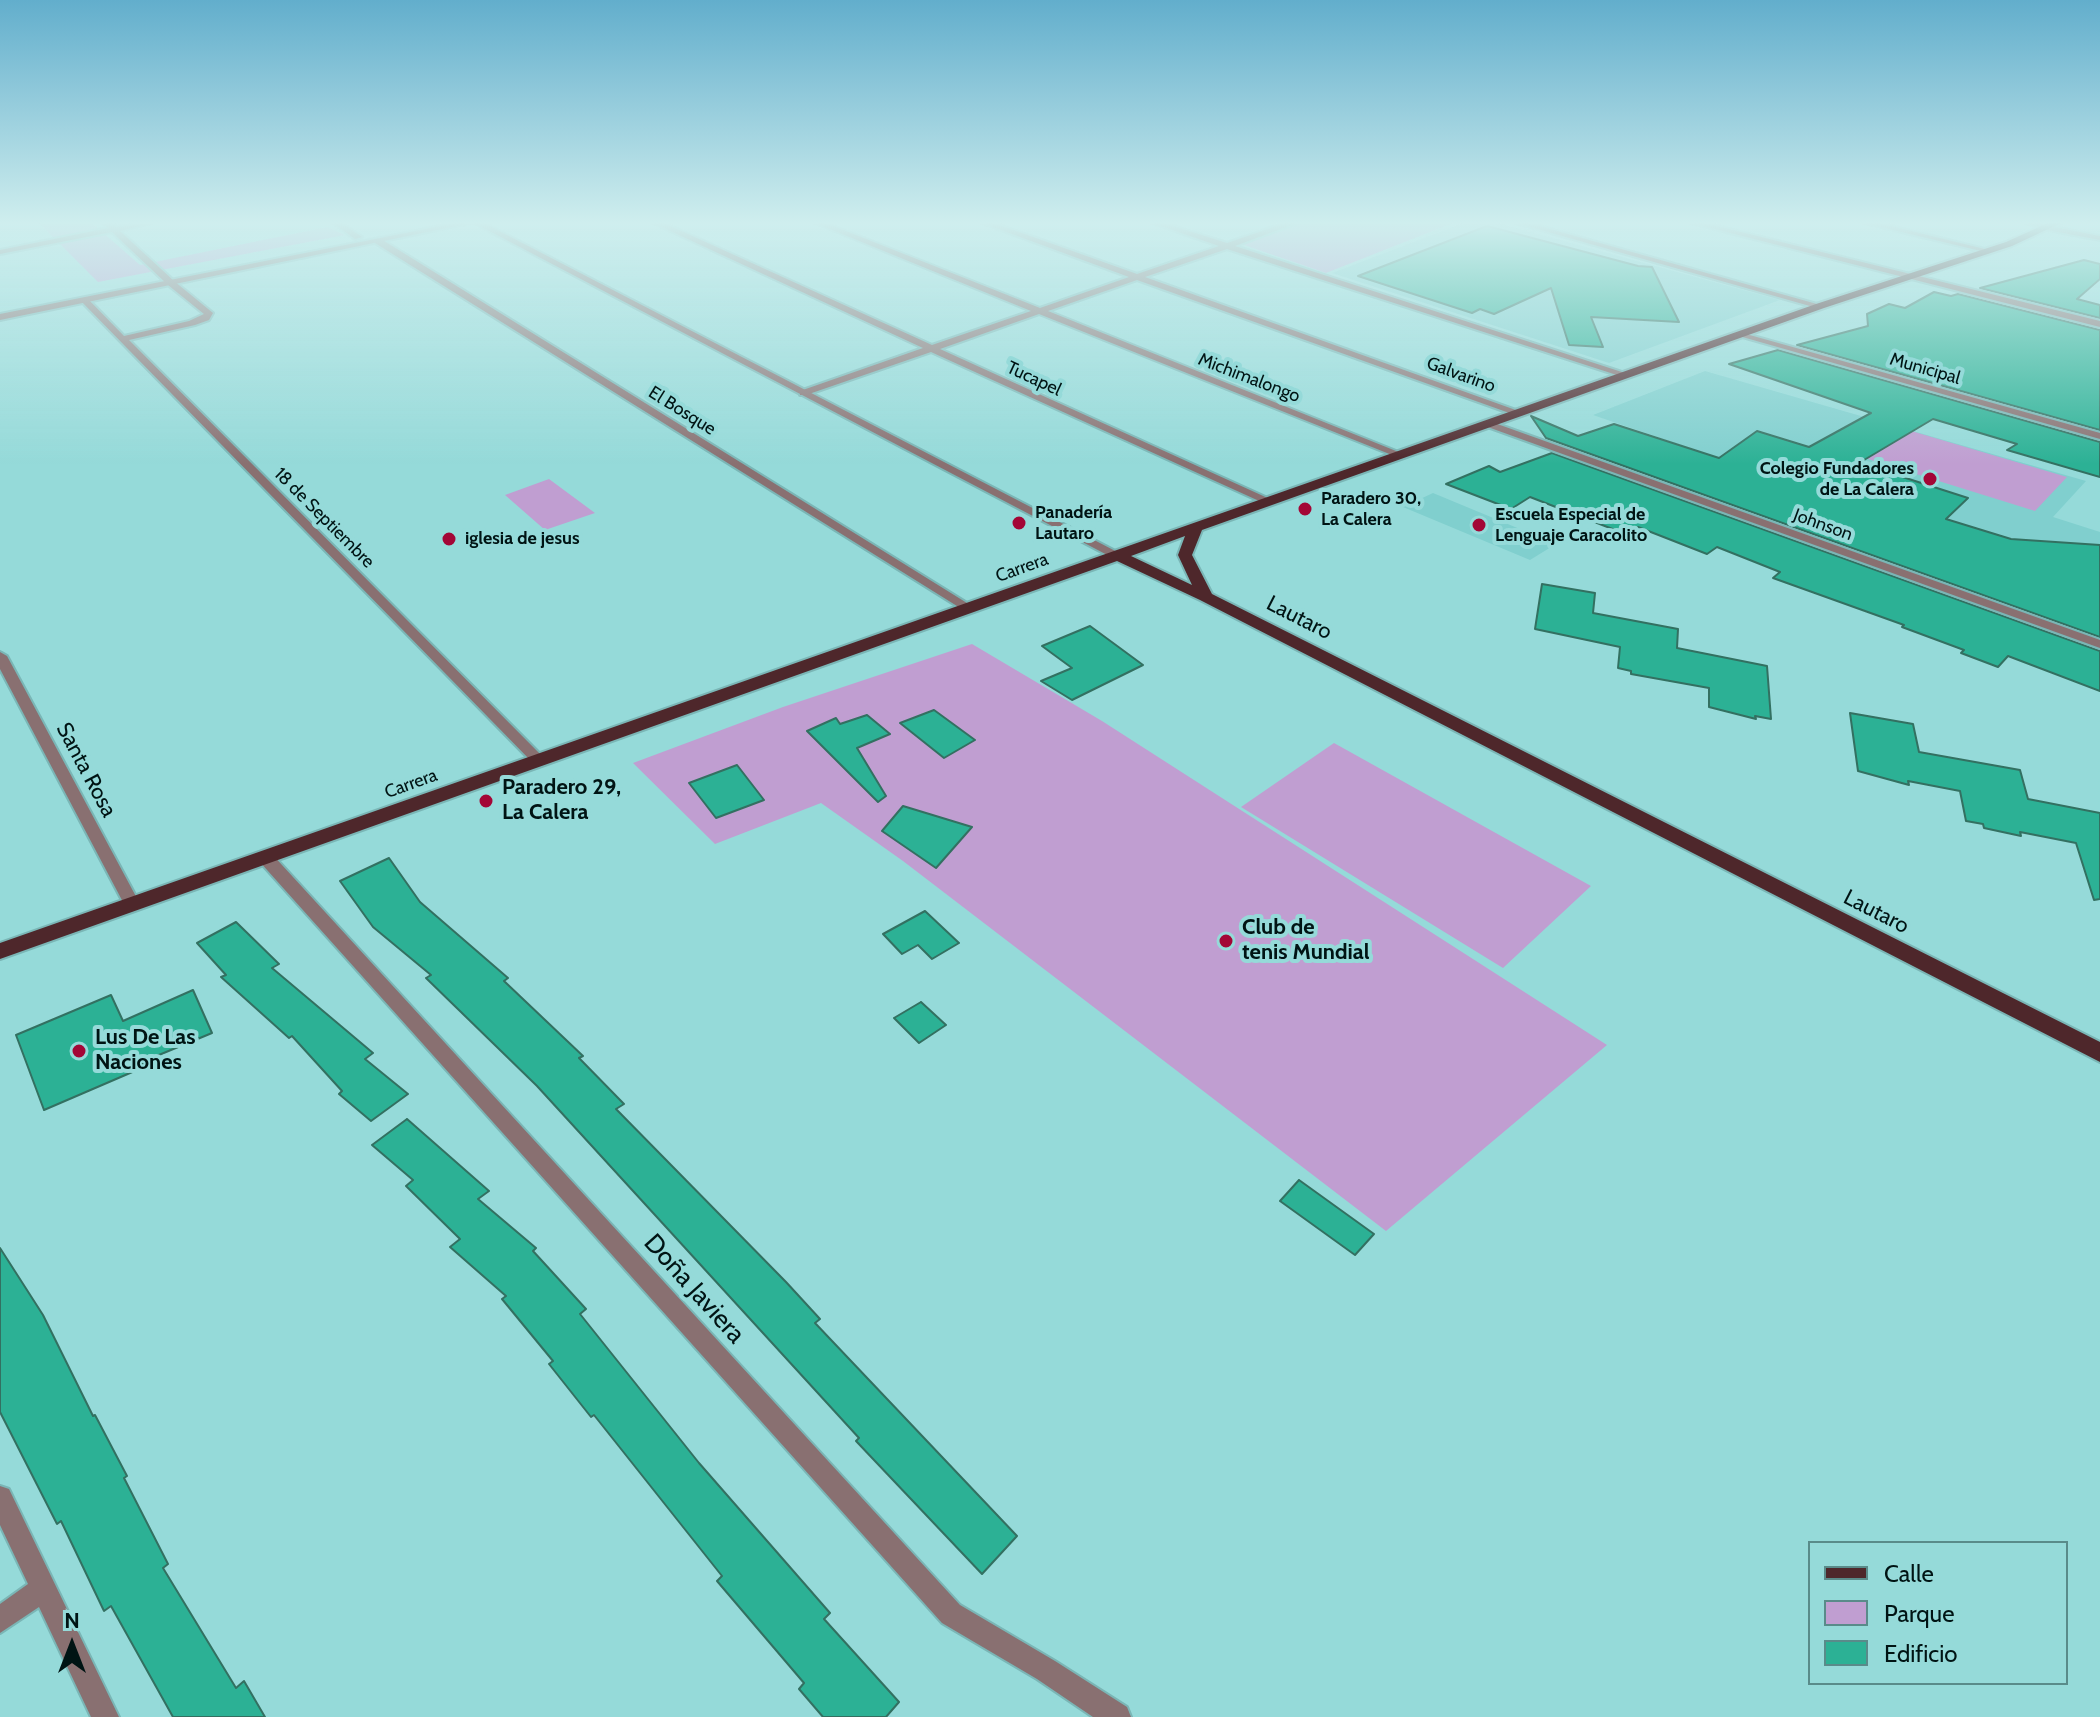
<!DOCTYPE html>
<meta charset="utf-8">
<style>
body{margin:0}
#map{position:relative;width:2100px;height:1717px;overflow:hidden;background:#95dad9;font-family:Cabin,sans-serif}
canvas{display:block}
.legend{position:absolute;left:1808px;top:1541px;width:260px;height:144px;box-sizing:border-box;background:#95dad9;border:2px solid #598b8a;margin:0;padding:10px 14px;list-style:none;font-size:24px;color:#001414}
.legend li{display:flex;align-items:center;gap:16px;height:40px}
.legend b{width:40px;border:2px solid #598b8a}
.north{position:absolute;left:32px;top:1605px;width:80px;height:80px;-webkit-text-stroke:6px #95dad9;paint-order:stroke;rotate:0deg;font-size:22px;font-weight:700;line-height:32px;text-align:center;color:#001414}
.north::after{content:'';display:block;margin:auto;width:28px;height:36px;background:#001414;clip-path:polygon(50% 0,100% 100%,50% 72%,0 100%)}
</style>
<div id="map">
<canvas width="2100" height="1717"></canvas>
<ul class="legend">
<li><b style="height:10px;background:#4e272b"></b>Calle</li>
<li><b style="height:22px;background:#c09ed1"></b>Parque</li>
<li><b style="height:22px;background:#2cb195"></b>Edificio</li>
</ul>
<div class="north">N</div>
</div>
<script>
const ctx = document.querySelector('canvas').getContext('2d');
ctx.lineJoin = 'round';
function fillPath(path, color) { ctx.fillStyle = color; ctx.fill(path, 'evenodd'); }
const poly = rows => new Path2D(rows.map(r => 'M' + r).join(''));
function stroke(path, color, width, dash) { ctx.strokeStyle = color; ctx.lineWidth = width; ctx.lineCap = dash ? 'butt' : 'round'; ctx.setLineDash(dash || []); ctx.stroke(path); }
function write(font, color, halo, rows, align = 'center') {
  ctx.font = font + ' Cabin,sans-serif'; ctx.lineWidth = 8; ctx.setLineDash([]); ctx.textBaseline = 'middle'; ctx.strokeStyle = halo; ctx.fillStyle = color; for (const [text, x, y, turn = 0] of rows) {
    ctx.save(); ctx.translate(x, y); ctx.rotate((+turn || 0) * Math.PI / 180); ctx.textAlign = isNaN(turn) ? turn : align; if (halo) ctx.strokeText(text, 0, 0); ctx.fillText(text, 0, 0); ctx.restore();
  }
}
fillPath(poly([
 [1463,223,1498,223,1780,300,1609,363,1332,273],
 [1705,371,2086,481,2053,517,2100,532,2100,589,1593,415],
 [1433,493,1556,544,1530,560,1403,507]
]), '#80cfce');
fillPath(poly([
 [39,223,92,223,140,265,327,227,345,235,98,282],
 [1298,223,1453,223,1326,273,1238,243],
 [1891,425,2067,477,2035,511,1855,455],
 [549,479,595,513,545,530,505,495],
 [972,644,1102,721,1607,1045,1386,1231,903,861,821,803,715,844,633,763,783,707],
 [1334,743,1591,886,1503,968,1241,807]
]), '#c09ed1');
const building = poly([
 [1487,226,1638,266,1652,267,1679,322,1591,317,1603,347,1569,345,1551,288,1494,314,1480,309,1472,313,1358,276,1487,226],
 [2084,260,2100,264,2100,279,2077,299,2100,305,2100,318,1980,288,2084,260],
 [1934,292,1951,296,1958,294,2100,330,2100,430,1797,345,1868,326,1867,314,1889,304,1905,308,1934,292],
 [1778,350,2100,442,2100,477,2007,450,2017,444,1933,419,1859,463,1968,498,1946,519,2011,539,2100,545,2100,637,1546,438,1531,416,1578,436,1614,424,1719,458,1757,431,1809,447,1871,413,1729,364,1778,350],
 [1552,453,2100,651,2100,691,2008,656,1998,667,1961,653,1964,650,1902,627,1904,625,1773,578,1780,572,1717,547,1707,554,1638,527,1628,535,1530,497,1511,509,1446,484,1489,466,1500,472,1552,453],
 [1542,584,1595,593,1593,613,1678,629,1677,648,1767,666,1771,719,1755,716,1756,719,1709,707,1709,688,1631,674,1631,671,1618,668,1620,647,1535,629,1542,584],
 [1090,626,1143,665,1072,700,1041,681,1072,668,1042,646,1090,626],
 [934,710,975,740,944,758,900,723,934,710],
 [1850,713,1913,724,1919,752,2020,770,2028,799,2100,813,2100,899,2094,900,2076,843,2020,832,2021,836,1984,828,1983,824,1966,821,1960,791,1908,781,1909,785,1858,771,1850,713],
 [867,715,890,734,857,748,886,796,878,802,807,731,836,718,840,724,867,715],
 [737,765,764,800,716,818,689,783,737,765],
 [903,806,972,827,936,868,882,831,903,806],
 [389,858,420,902,508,978,504,981,583,1056,579,1058,624,1104,616,1109,786,1282,820,1319,815,1323,1017,1536,982,1574,856,1441,859,1438,537,1086,426,978,431,975,373,927,340,881,389,858],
 [925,911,959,943,932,959,918,945,902,954,883,934,925,911],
 [236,922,279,964,272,968,373,1053,365,1059,408,1094,371,1121,339,1094,342,1091,292,1036,289,1038,221,977,226,975,197,943,236,922],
 [193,990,212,1033,142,1062,144,1067,44,1110,16,1035,111,995,123,1021,193,990],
 [921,1002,946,1025,919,1043,894,1018,921,1002],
 [407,1119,489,1191,478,1199,536,1248,533,1251,586,1309,580,1314,699,1463,830,1613,824,1619,899,1702,886,1717,823,1717,799,1689,804,1683,717,1581,722,1576,594,1415,591,1417,549,1364,553,1361,502,1299,506,1296,450,1247,460,1239,406,1186,413,1180,372,1145,407,1119],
 [1299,1180,1374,1234,1355,1255,1280,1201,1299,1180],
 [0,1248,43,1315,93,1416,95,1415,127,1476,124,1478,168,1564,163,1568,236,1688,244,1681,265,1717,173,1717,111,1606,104,1611,61,1521,57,1524,0,1412,0,1248]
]);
fillPath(building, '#2cb195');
stroke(building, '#337061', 2);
const minor = poly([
 [103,223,112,223,116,227,151,223,120,231,174,281,213,313,209,320,195,325,129,340,543,757,545,760,543,763,533,763,80,300,87,298,124,336,189,321,204,314,168,285,112,232,0,254,0,250,108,228,103,223],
 [333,223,342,223,362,237,355,239,333,223],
 [653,223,664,223,932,345,1031,311,815,223,826,223,1040,308,1129,277,982,223,994,223,1137,274,1219,246,1152,223,1164,223,1227,243,1285,223,1297,223,1235,246,1631,375,1623,377,1227,249,1145,277,1524,413,1515,415,1137,280,1048,311,1406,455,1397,457,1039,314,940,349,1272,500,1272,504,1268,505,931,352,806,395,800,395,800,391,923,348,653,223],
 [1516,223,1529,223,1824,306,1817,308,1516,223],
 [1691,223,1705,223,2100,321,2100,327,1691,223],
 [1864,223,1879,223,1993,251,1989,253,1864,223],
 [2050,226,2100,236,2100,240,2047,230,2050,226],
 [375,239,381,239,975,608,973,611,965,611,375,243,375,239],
 [1739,332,2100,433,2100,439,1739,336,1739,332],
 [1489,421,2100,640,2100,648,1485,426,1484,424,1489,421],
 [0,652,7,656,140,904,138,908,126,908,124,904,0,669,0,652],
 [265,852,271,853,960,1605,1055,1661,1127,1707,1131,1717,1093,1717,1037,1679,942,1623,259,861,257,857,265,852],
 [0,1486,9,1489,119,1717,91,1717,39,1607,0,1633,0,1604,28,1584,0,1525,0,1486]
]);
const tertiary = poly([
 [455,223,471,223,0,320,0,314,455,223],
 [474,223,484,223,1123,555,1117,559,1113,558,474,223],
 [2026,223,2040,223,2054,228,2050,230,2026,223]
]);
const primary = poly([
 [2048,223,2061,223,2012,246,1824,308,1202,530,1192,555,1212,594,2100,1042,2100,1062,1200,600,1117,561,0,959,0,943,1816,304,2006,242,2048,223],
 [1185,536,1178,555,1192,585,1131,556,1185,536]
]);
stroke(minor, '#7ab6b6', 4);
stroke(tertiary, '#7ab6b6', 4);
stroke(primary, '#7ab6b6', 4);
fillPath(minor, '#897071');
fillPath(tertiary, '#897071');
fillPath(primary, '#4e272b');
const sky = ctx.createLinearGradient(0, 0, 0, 464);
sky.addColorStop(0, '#62aecc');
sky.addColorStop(0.48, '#cfeeee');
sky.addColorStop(1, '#cfeeee00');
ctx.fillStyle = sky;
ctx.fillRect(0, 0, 2100, 464);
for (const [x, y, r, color] of [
 [1930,479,8,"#a30636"],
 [1305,509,8,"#a30636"],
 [1019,523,8,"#a30636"],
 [1479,525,8,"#a30636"],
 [449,539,8,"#a30636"],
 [486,801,8,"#a30636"],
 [1226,941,8,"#a30636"],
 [79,1051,8,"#a30636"]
]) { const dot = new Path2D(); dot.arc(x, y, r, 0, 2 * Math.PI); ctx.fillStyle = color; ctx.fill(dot); stroke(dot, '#95dad9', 3); }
write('18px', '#001414', '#95dad9', [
 ["Municipal",1925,369,16],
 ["Galvarino",1461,375,20],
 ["Michimalongo",1249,378,21],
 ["Tucapel",1034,379,25],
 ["El Bosque",682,411,32],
 ["18 de Septiembre",324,518,45],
 ["Johnson",1823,525,20],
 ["Carrera",1022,568,-20],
 ["Carrera",411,784,-20]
]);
write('bold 18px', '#001414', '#95dad9', [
 ["Colegio Fundadores",1914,469,"right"],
 ["de La Calera",1914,490,"right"],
 ["Paradero 30,",1321,499],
 ["La Calera",1321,520],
 ["Panadería",1035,513],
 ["Lautaro",1035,534],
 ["Escuela Especial de",1495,515],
 ["Lenguaje Caracolito",1495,536],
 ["iglesia de jesus",465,539]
], 'left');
write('22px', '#001414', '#95dad9', [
 ["Lautaro",1299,618,27],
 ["Santa Rosa",86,770,62],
 ["Lautaro",1876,912,27]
]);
write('bold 22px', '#001414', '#95dad9', [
 ["Paradero 29,",502,788],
 ["La Calera",502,813],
 ["Club de",1242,928],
 ["tenis Mundial",1242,953],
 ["Lus De Las",95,1038],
 ["Naciones",95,1063]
], 'left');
write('26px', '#001414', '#95dad9', [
 ["Doña Javiera",694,1289,48]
]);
</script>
